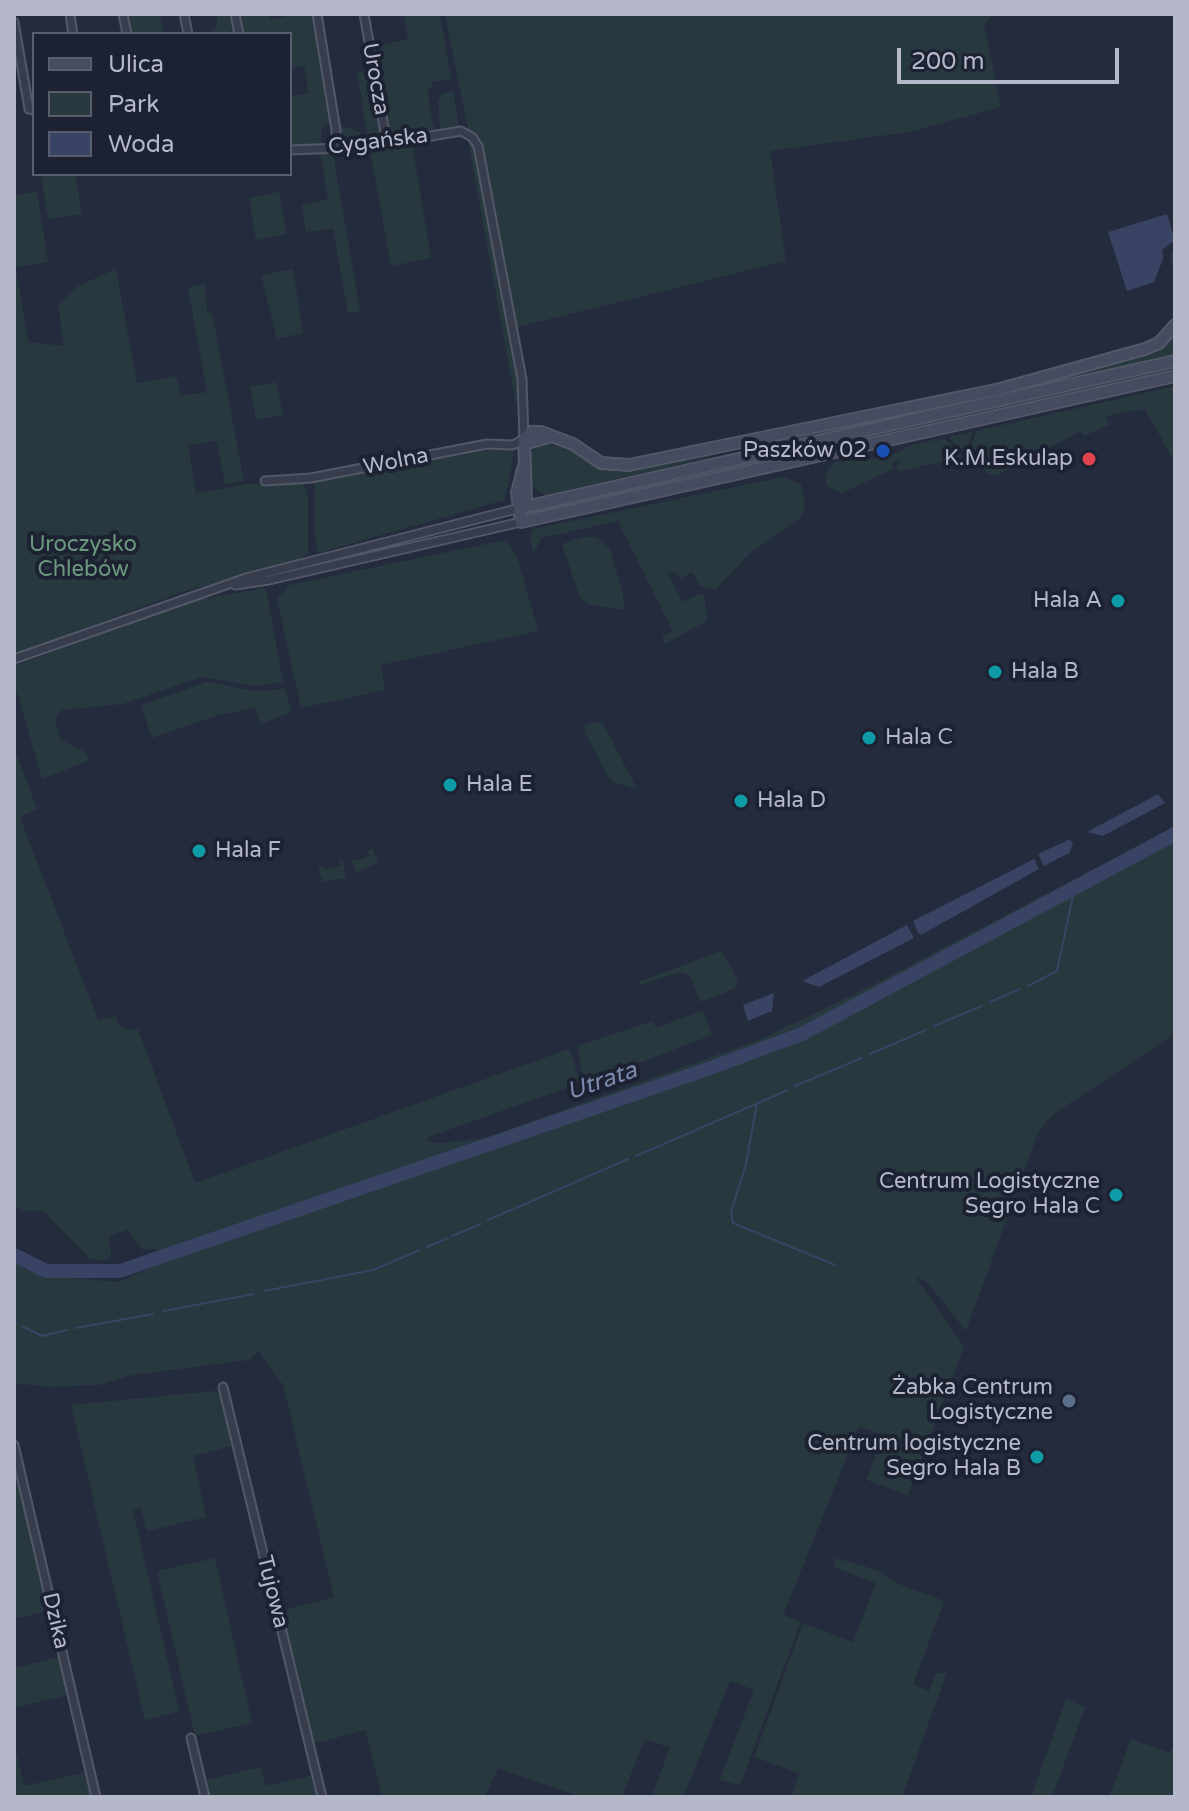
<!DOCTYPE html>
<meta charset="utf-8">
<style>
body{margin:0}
#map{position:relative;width:1189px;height:1811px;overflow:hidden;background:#242b3c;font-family:"Varela Round",sans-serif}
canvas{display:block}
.frame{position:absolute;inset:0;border:16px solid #b4b8c8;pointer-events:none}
.legend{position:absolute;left:32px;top:32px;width:260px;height:144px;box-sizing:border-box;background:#1d2232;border:2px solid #595e6e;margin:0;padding:10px 14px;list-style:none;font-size:24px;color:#b4b8c8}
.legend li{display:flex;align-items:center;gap:16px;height:40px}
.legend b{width:40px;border:2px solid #595e6e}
.scale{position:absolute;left:897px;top:48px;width:222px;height:36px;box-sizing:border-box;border:4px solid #b4b8c8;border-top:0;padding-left:10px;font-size:24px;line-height:28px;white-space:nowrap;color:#b4b8c8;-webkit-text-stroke:6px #1d2232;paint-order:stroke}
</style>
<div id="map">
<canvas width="1189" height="1811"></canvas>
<div class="frame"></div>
<ul class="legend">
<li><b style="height:10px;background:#464c60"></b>Ulica</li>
<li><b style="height:22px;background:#27393f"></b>Park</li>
<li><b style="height:22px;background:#394363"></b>Woda</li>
</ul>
<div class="scale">200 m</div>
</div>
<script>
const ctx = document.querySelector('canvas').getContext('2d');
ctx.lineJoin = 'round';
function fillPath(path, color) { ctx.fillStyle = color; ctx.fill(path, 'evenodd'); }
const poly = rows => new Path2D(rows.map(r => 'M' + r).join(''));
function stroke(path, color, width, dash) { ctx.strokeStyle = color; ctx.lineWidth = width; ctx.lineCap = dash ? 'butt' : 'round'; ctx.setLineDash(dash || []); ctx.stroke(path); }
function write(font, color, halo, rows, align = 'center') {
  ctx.font = font + ' "Varela Round",sans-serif'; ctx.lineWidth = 8; ctx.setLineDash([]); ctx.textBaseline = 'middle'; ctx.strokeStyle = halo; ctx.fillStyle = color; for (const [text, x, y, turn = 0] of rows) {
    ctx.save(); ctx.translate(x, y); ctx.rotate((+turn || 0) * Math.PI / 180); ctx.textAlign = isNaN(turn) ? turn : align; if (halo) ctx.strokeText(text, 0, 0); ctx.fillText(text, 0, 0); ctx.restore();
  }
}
fillPath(poly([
 [125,14,160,14,163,34,128,34],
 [217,14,233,14,237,34,209,34,217,26],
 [269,14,271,20,295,14,315,14,332,121,322,128,321,145,292,146,290,96,309,93,304,66,290,68,290,34,241,34,238,15],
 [404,14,440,14,451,79,432,82,432,88,427,89,434,131,390,139,371,47,408,39],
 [445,14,994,14,984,25,1001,107,909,132,770,151,786,261,513,328,481,146,468,129],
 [371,69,384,141,369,144,357,72],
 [453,91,459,126,440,129,438,100,442,94],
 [340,125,360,132,361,144,344,145],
 [462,136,466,136,475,147,516,364,519,390,516,405,468,140],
 [412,143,431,258,391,266,370,150],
 [320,152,333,153,360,311,348,313,333,229,306,232,302,205,328,199],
 [41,174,75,174,82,214,48,219],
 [37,192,48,262,16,267,28,342,64,346,58,305,78,286,116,269,137,383,176,376,181,396,207,392,188,288,205,283,207,312,212,313,244,481,225,484,217,441,188,445,196,494,248,484,304,484,308,499,308,554,298,561,181,592,14,656,14,195],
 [279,192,286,234,256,240,249,198],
 [293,269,303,333,277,339,261,275],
 [1175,334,1175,356,780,446,779,442,719,452,708,458,545,495,530,485,530,453,544,444,567,448,598,468,629,471,749,443,781,441,994,394,1158,349],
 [1175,366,1175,369,1106,387,817,451],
 [276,382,283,415,256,420,250,387],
 [1175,386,1175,463,1145,409,1106,416,1109,425,1084,436,1081,431,998,475,989,475,969,455,976,431],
 [972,432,972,434,965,455,949,437],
 [944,438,963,457,900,471,895,467,900,465,900,461,893,462,893,469,842,493,827,486,825,474,835,462,888,457,911,445],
 [508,447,514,452,505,500,318,553,314,531,315,480],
 [773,456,774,462,558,510,558,507,642,485],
 [783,477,801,484,805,508,800,518,749,554,716,589,700,586,692,572,680,579,675,571,668,574,682,602,699,594,705,597,707,621,641,657,665,643,662,637,673,631,618,521,541,538,534,553,530,540,533,529],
 [501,516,507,517,366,552,367,550],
 [583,537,597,537,610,549,623,594,624,610,591,605,580,598,562,544],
 [506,540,517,556,538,631,381,665,385,690,301,708,277,599,289,585],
 [266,588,283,682,258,686,202,677,123,704,61,710,55,719,61,740,84,751,90,760,42,779,14,681,14,666,191,601],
 [207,682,255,691,285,689,292,712,260,724,255,708,218,715,152,738,141,705],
 [602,722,637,789,613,782,606,773,585,732,585,725],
 [14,747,37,809,20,817,98,1020,115,1016,119,1026,129,1030,138,1029,195,1183,569,1049,580,1080,575,1085,428,1137,426,1141,441,1143,485,1138,761,1039,869,987,1175,826,1175,1034,1052,1115,1038,1133,966,1331,927,1282,915,1276,964,1347,908,1495,867,1480,882,1435,859,1426,783,1615,801,1621,740,1785,720,1780,754,1690,730,1681,683,1797,651,1797,670,1748,645,1739,622,1797,580,1797,498,1768,485,1797,382,1797,365,1730,313,1744,281,1611,334,1597,283,1385,258,1351,249,1360,132,1375,99,1385,48,1387,14,1383,14,1260,26,1270,57,1277,119,1282,160,1264,157,1249,143,1250,128,1230,109,1236,111,1256,106,1260,90,1259,43,1211,24,1211,14,1205],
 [373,849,378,862,357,873,350,857,354,861,369,856,368,851],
 [339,860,343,861,346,878,323,882,318,868,323,866,325,870,341,866],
 [722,951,738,981,734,989,700,1002,690,976,680,972,640,985,638,982],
 [703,1010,712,1035,597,1079,588,1080,582,1073,577,1046,653,1021,656,1028],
 [214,1391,220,1394,232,1446,193,1456,206,1517,147,1531,141,1508,133,1510,179,1711,145,1720,71,1405],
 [14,1457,48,1611,14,1619],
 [215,1558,252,1723,195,1736,157,1571],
 [836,1558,880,1571,894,1582,944,1601,913,1684,929,1691,935,1674,947,1672,902,1797,791,1797,799,1773,754,1757,803,1623,853,1642,876,1583,833,1567],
 [60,1657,68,1695,14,1708,14,1668],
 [1066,1699,1085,1707,1052,1797,1031,1797],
 [1131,1739,1170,1753,1175,1739,1175,1797,1109,1797],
 [14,1744,24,1786,86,1772,91,1797,14,1797],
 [261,1767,266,1786,311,1776,316,1797,210,1797,206,1780]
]), '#27393f');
fillPath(poly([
 [1167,214,1175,240,1162,250,1163,259,1154,282,1127,291,1108,232],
 [1158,794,1165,803,1103,836,1087,832],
 [1070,839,1073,844,1069,853,1044,866,1038,854],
 [1034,859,1039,869,921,935,918,933,913,921],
 [907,925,914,938,819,987,802,981],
 [774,993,772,1011,748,1021,743,1005]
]), '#394363');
stroke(poly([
 [1173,255,1175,277],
 [1028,986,1057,971,1075,886],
 [990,1002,1020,989],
 [934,1026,982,1006],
 [870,1054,926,1030],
 [795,1086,862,1058],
 [757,1103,746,1164,731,1212,733,1223,835,1265],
 [636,1156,788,1090],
 [516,1208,628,1159],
 [488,1220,513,1209],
 [452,1236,481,1224],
 [427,1247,448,1238],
 [264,1291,373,1270,420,1250],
 [163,1311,254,1294],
 [14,1322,16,1323],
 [22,1326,42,1336,67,1330],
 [76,1328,153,1314]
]), '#394363', 2);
stroke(poly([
 [14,1255,46,1271,120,1271,705,1070,802,1034,1175,834]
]), '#394363', 14);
const street = poly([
 [70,14,73,34],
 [123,14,127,34],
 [184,14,188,34],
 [235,14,239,34],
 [317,14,336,130,335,150],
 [364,14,387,144],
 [14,22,29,109,34,110],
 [265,481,311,478,487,444,513,445,524,439,522,379,478,146,472,137,461,131,366,147,290,150],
 [235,585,269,580,521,522],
 [14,659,246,578,520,508],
 [223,1387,322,1797],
 [14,1445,96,1797],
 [191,1738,205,1797]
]);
const secondary = poly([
 [524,439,531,432,541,432,573,444,601,463,629,465,1000,389,1145,349,1159,343,1175,325],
 [524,439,531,442,549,437],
 [523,469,517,493,521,522,1175,376],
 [520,508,1175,361],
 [520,508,526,499,524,439]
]);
stroke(street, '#535868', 11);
stroke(secondary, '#535868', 14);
stroke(street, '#383d4d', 7);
stroke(secondary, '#464c60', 10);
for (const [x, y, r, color] of [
 [883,451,8,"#1a4fb4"],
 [1089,459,8,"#e0444e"],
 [1118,601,8,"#0f9aa8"],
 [995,672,8,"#0f9aa8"],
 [869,738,8,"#0f9aa8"],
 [450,785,8,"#0f9aa8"],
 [741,801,8,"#0f9aa8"],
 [199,851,8,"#0f9aa8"],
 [1116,1195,8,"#0f9aa8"],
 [1069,1401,8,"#5c6f8a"],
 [1037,1457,8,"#0f9aa8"]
]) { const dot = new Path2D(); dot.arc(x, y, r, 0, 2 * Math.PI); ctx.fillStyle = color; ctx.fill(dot); stroke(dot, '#1d2232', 3); }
write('22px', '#b4b8c8', '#1d2232', [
 ["Urocza",375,79,80],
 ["Cygańska",378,142,-7],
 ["Wolna",396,462,-11],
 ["Tujowa",272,1592,76],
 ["Dzika",55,1621,77]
]);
write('22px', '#b4b8c8', '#1d2232', [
 ["Paszków 02",867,451],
 ["K.M.Eskulap",1073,459],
 ["Hala A",1102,601],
 ["Hala B",1011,672,"left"],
 ["Hala C",885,738,"left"],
 ["Hala E",466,785,"left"],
 ["Hala D",757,801,"left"],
 ["Hala F",215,851,"left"],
 ["Centrum Logistyczne",1100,1182],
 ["Segro Hala C",1100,1207],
 ["Żabka Centrum",1053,1388],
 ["Logistyczne",1053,1413],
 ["Centrum logistyczne",1021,1444],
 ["Segro Hala B",1021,1469]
], 'right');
write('22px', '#6c987e', '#1d2232', [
 ["Uroczysko",83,545],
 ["Chlebów",83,570]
]);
write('italic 24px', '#7c8aaf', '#1d2232', [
 ["Utrata",602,1082,-19]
]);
</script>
